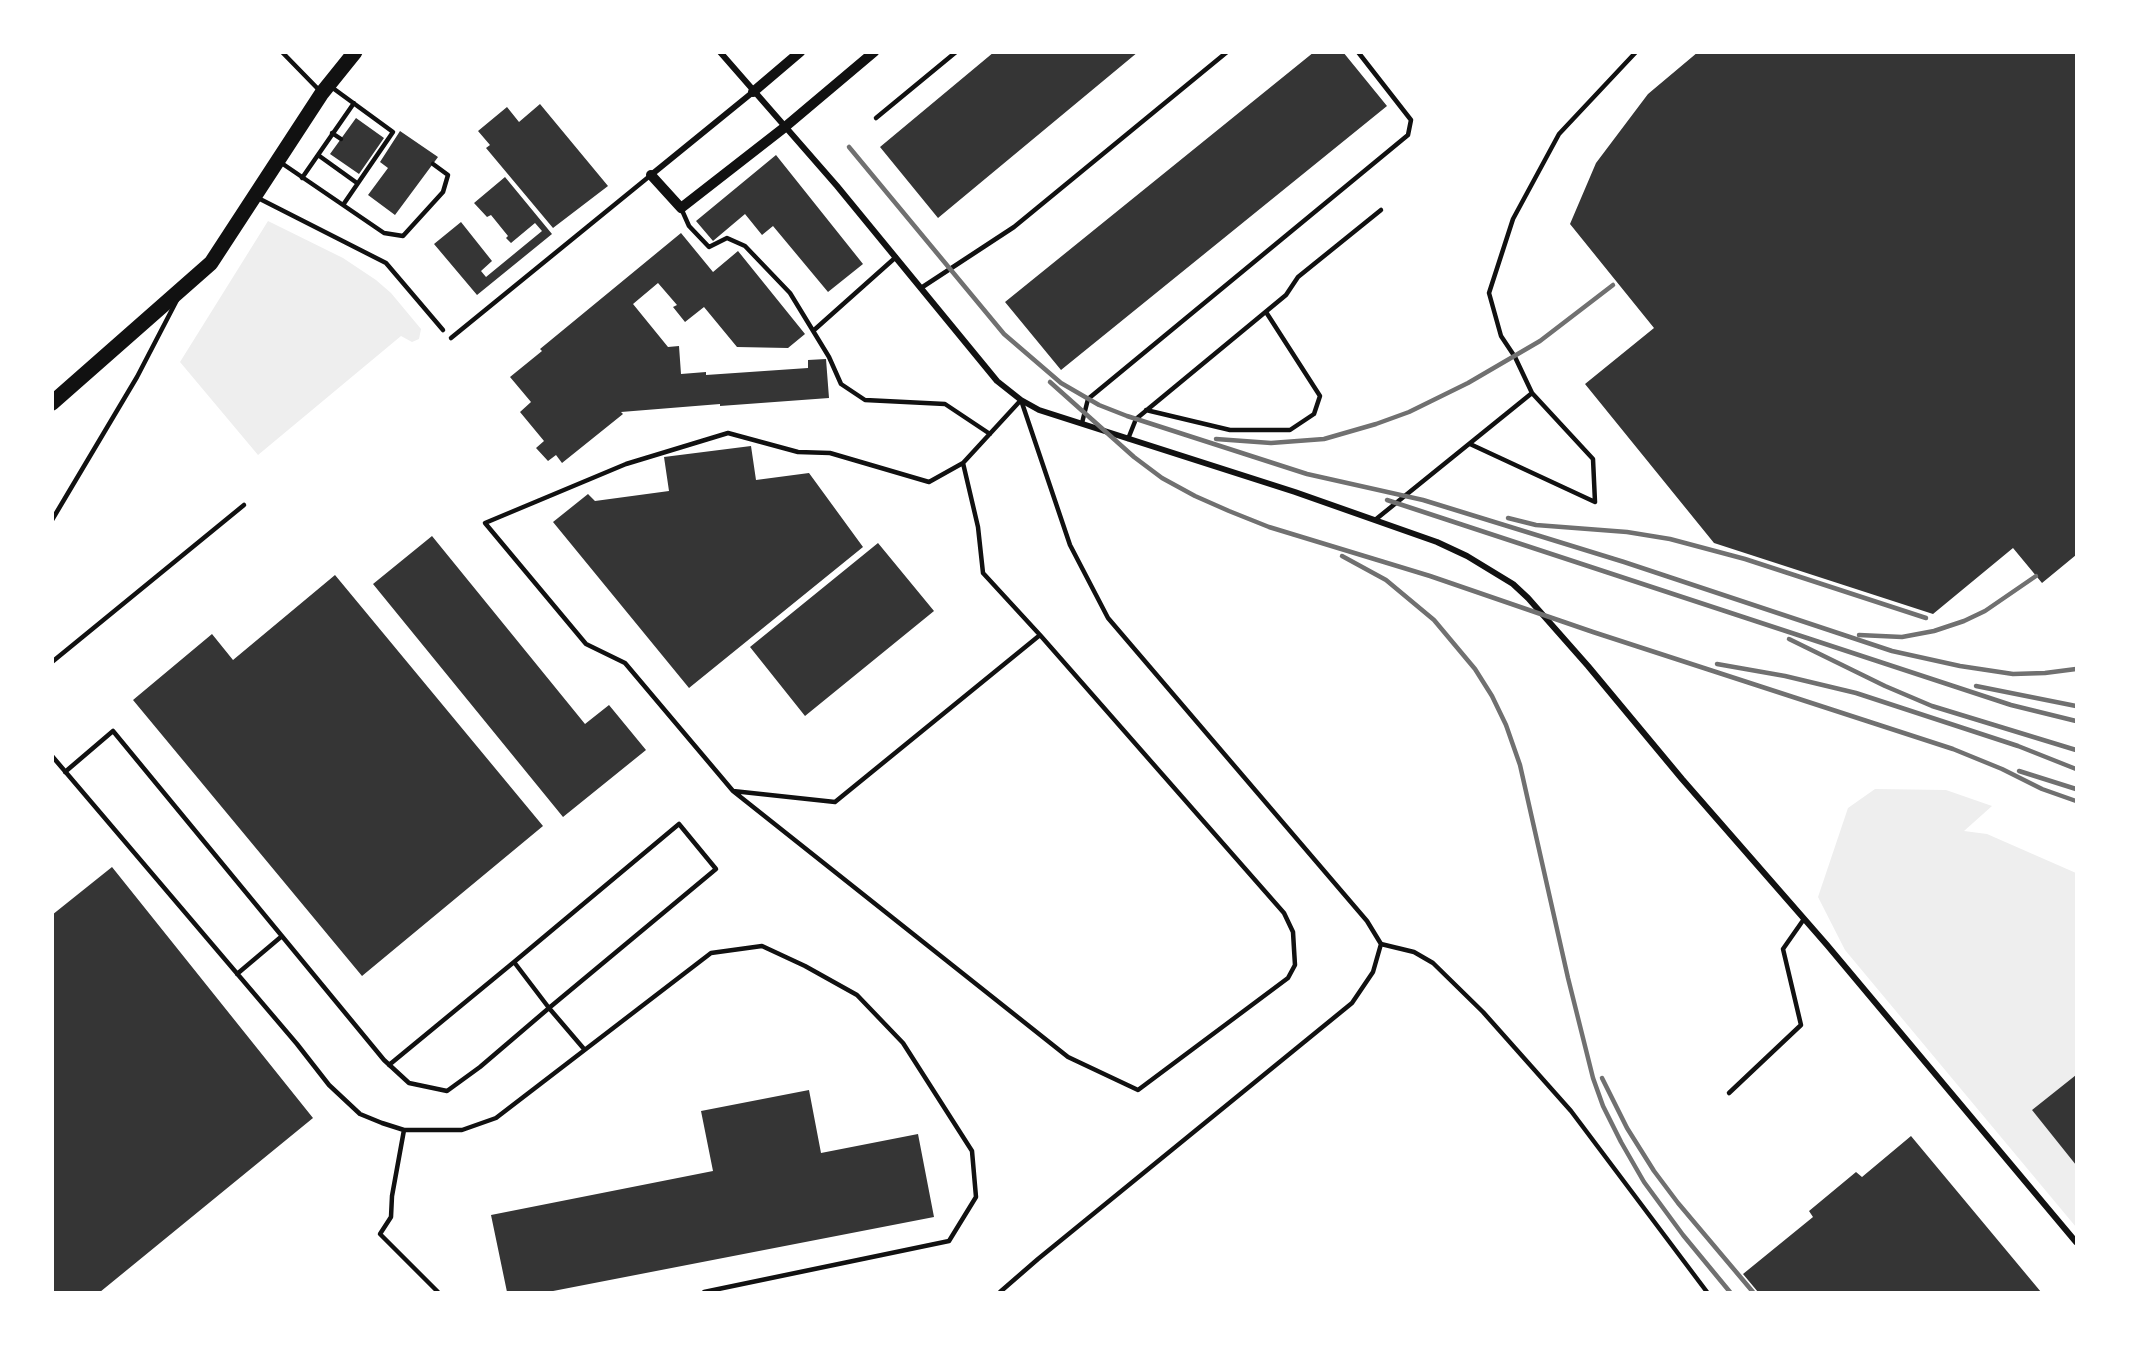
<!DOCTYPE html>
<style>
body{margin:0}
#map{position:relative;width:2129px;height:1345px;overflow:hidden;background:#fff;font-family:"Source Sans 3",sans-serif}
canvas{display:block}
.frame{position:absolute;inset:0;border:54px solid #fff;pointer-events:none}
</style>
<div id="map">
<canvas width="2129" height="1345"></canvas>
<div class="frame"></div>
</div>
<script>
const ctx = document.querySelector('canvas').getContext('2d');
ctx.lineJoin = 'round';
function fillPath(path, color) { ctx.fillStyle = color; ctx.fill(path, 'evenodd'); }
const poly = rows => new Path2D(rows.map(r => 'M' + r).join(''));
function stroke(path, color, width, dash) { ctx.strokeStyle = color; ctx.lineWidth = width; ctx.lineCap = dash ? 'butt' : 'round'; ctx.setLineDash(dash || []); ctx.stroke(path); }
fillPath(poly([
 [268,221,343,258,376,280,391,293,421,329,419,339,412,342,401,336,258,455,180,362],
 [1875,789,1946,790,1992,806,1964,831,1987,834,2076,873,2076,1075,2032,1110,2076,1165,2076,1227,1845,950,1818,897,1848,808]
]), '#eee');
fillPath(poly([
 [994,52,1138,52,938,218,880,147],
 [1314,52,1343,52,1387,106,1061,370,1005,302],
 [1698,52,2076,52,2076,555,2042,583,2013,548,1933,614,1714,543,1585,384,1654,328,1570,224,1596,163,1648,94],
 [540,104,608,186,553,228,486,148,490,145,478,131,507,107,519,122],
 [356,118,384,138,359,174,330,154],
 [400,131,438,157,395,215,368,195,388,168,380,162],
 [776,155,863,264,828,292,773,226,762,235,745,214,713,241,696,221],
 [505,177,552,234,477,295,434,244,461,222,492,261,481,271,486,277,542,231,535,223,511,243,506,238,508,236,491,215,487,217,474,203],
 [681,233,713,272,738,251,805,334,788,348,737,347,704,307,685,322,673,307,677,305,658,283,633,304,668,347,679,346,681,374,706,372,706,375,808,368,808,360,826,359,829,398,720,406,720,404,621,412,623,414,562,463,556,455,548,461,536,448,544,441,520,412,531,402,510,377,542,351,540,349],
 [751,446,756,480,809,473,863,547,689,688,553,522,588,494,595,501,669,491,664,457],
 [432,536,585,724,609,705,646,750,563,817,373,584],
 [878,543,934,611,805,716,750,647],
 [335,575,543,826,362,976,133,700,212,634,233,660],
 [112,867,313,1118,100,1292,52,1292,52,915],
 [2076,1075,2076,1165,2032,1110],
 [809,1090,821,1153,918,1134,934,1217,548,1292,507,1292,491,1215,713,1171,701,1111],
 [1911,1136,2041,1292,1758,1292,1743,1274,1813,1217,1809,1211,1856,1172,1862,1177]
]), '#353535');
stroke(poly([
 [282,52,320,91],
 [330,86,393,132,343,205],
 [876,118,956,52],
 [332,133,341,139],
 [318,155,357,183],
 [280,162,384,233,403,236,443,192,448,175,433,164],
 [302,178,354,103],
 [258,198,386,263,443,330],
 [681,208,689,226,709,247,727,238,745,246,790,293,829,357,841,384,865,400,945,404,990,434],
 [921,288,1014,227,1227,52],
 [813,331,896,257],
 [451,338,651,175],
 [1146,410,1230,430,1290,430,1314,414,1320,396,1266,312],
 [1082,423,1088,399,1408,135,1411,120,1358,52],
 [728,433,798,452,830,453,929,482,963,463,978,527,983,573,1040,635,1284,913,1293,932,1294,949,1295,965,1288,978,1138,1090,1068,1057,733,791,625,663,586,644,485,523,626,464,728,433],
 [1128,439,1136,419,1286,295,1298,277,1381,210],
 [1470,444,1595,502,1593,459,1532,393],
 [963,463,1021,400,1070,545,1108,618,1367,921,1381,944,1373,972,1352,1003,1038,1259,1000,1292],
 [52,520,137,377,177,300],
 [1375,520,1532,393,1515,357,1501,336,1489,293,1513,219,1559,134,1636,52],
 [52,662,244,505],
 [52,756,297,1044,329,1085,360,1114,382,1123,404,1130,462,1130,496,1118,711,953,762,946,805,966,857,995,903,1043,972,1151,976,1197,949,1241,704,1292],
 [65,772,113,731,384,1060,409,1083,447,1091,480,1067,549,1008,584,1049],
 [733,791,835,802,1040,635],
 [1381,944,1414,952,1433,963,1483,1012,1571,1111,1707,1292],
 [237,974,282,936],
 [389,1065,514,962,549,1008,716,869,679,824,514,962],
 [1729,1093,1801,1025,1783,949,1804,919],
 [404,1130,392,1196,391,1217,380,1234,438,1292]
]), '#111', 4.5);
stroke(poly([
 [720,52,837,186,997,381,1021,400,1039,410,1295,492,1437,542,1467,556,1513,584,1528,598,1588,666,1682,779,1827,945,2076,1242],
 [651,175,753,92]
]), '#111', 6);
stroke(poly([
 [753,92,800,52],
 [651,175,681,208,785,127,874,52]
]), '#111', 10);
stroke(poly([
 [52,403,211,263,322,93,355,52]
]), '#111', 15);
stroke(poly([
 [849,147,1004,334,1061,383,1099,405,1127,416,1307,474,1423,500,1624,562,1892,651,1960,666,2013,674,2045,673,2076,669],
 [1050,382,1134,457,1162,478,1195,496,1229,511,1269,527,1430,576,1593,632,1953,749,2002,769,2042,789,2076,801],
 [1216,439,1271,443,1324,439,1376,424,1409,412,1468,383,1540,341,1613,285],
 [1387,500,2011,705,2076,721],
 [1508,518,1536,525,1627,532,1670,539,1745,559,1926,618],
 [1342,556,1386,580,1434,620,1475,669,1492,696,1506,725,1520,765,1568,978,1593,1078,1603,1106,1621,1142,1644,1182,1683,1235,1730,1292],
 [1859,635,1902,637,1934,631,1964,621,1985,611,2036,576],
 [1789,639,1885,686,1932,706,2076,750],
 [1717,664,1785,676,1856,693,2018,746,2076,769],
 [1976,686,2076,706],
 [2019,771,2076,789],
 [1602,1078,1627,1128,1654,1171,1678,1203,1753,1292]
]), '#707070', 4.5);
</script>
